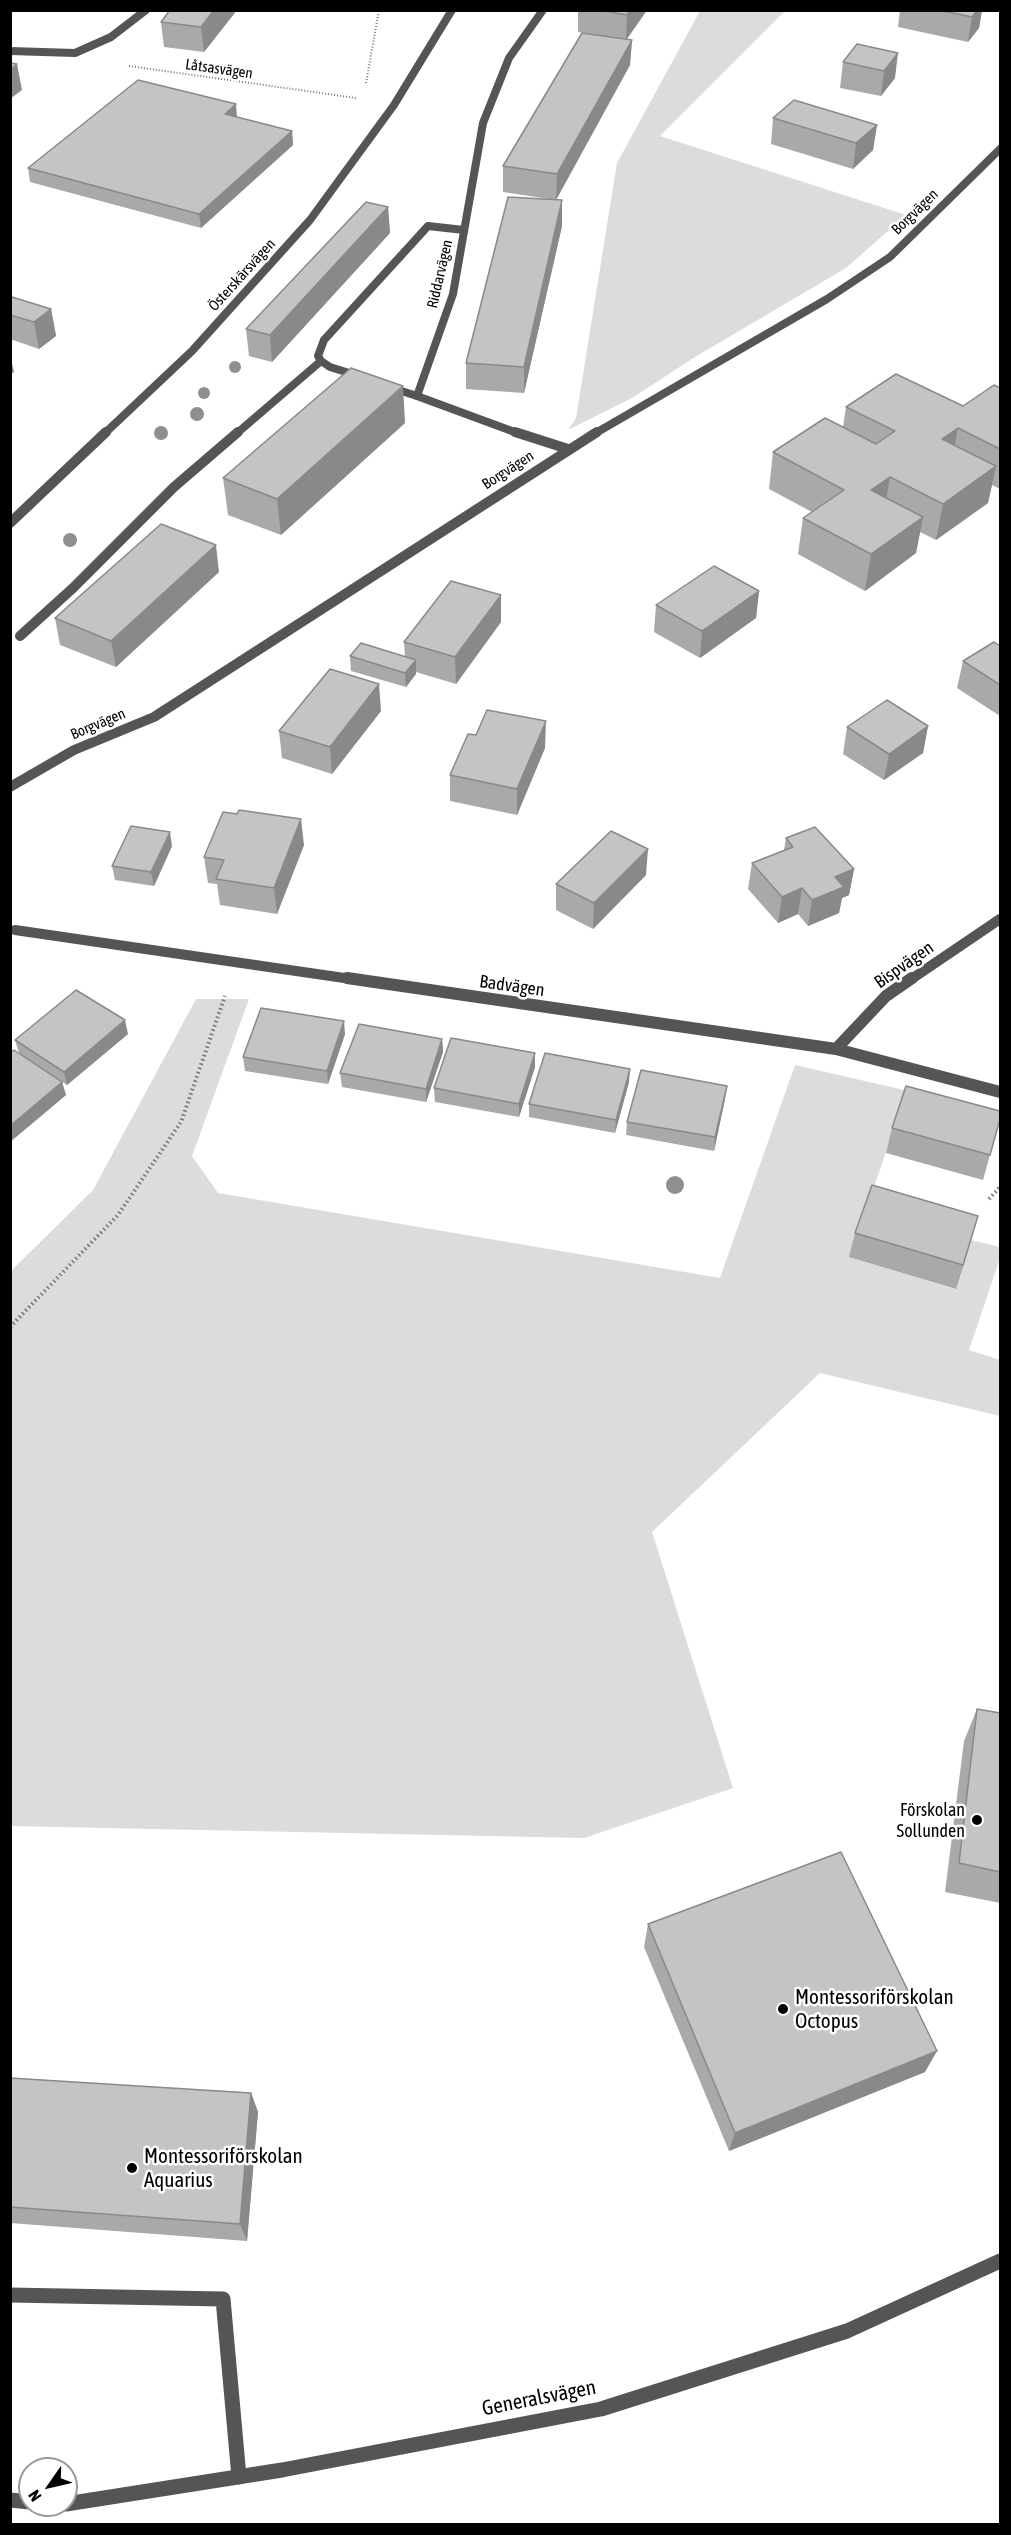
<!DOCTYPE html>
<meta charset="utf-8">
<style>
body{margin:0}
#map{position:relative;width:1011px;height:2535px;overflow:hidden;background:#fff;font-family:"Asap Condensed",sans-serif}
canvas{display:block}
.frame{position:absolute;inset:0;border:12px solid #000;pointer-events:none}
.north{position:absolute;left:18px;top:2457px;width:60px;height:60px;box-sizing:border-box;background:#fff;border:2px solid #999;border-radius:50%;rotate:236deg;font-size:16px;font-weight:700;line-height:24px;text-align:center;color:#000}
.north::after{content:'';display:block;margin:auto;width:21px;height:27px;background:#000;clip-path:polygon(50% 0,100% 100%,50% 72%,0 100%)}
</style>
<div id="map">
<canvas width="1011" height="2535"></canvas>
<div class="frame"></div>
<div class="north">N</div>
</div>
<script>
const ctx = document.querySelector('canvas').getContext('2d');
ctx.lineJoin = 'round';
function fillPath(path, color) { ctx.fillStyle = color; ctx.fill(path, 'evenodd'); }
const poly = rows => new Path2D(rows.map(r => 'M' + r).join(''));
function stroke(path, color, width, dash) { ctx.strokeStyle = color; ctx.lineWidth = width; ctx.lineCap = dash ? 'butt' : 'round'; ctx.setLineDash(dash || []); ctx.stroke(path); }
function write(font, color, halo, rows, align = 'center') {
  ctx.font = font + ' "Asap Condensed",sans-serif'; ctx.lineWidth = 5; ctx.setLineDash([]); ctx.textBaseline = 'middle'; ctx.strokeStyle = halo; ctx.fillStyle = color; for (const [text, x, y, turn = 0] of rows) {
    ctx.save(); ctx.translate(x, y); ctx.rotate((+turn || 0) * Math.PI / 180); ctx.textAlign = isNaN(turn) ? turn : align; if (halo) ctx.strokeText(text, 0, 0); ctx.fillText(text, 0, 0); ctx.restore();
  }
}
fillPath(poly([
 [700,11,785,11,660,136,906,215,846,268,695,357,632,398,568,430,576,418,617,163],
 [196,999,249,999,192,1156,218,1193,720,1278,795,1065,1000,1112,995,1137,900,1111,850,1257,955,1289,971,1240,1000,1247,1000,1258,969,1350,1000,1360,1000,1416,820,1373,652,1532,733,1788,584,1838,11,1826,11,1271,93,1190]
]), '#dcdcdc');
stroke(poly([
 [129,66,356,98],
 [366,83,379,10]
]), '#777', 2, [1, 2]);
stroke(poly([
 [989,1199,1000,1187],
 [10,1327,118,1215,181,1122,225,996]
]), '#777', 4, [1.5, 3]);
stroke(poly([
 [362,377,330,367,321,361,318,356,324,340,428,226,464,230],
 [389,387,417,396],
 [236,434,321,361]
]), '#555', 8);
stroke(poly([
 [20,636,73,588,174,487,238,432]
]), '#555', 10);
stroke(poly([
 [10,2295,223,2299,239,2477]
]), '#555', 15);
stroke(poly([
 [10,51,75,53,111,37,146,10],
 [104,434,192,351,310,220,394,105,452,10],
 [520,434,417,396,453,294,483,123,509,58,543,10],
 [594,434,827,299,890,257,1000,149]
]), '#555', 8);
stroke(poly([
 [515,432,568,449],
 [10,523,106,432],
 [10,787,74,750,154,717,597,432],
 [15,930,358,980],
 [910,980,1000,919]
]), '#555', 10);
stroke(poly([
 [347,978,836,1049,1000,1092],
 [836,1049,886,996,912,978]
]), '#555', 12);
stroke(poly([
 [10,2500,30,2502],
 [66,2504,282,2470,601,2409,847,2331,1000,2261]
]), '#555', 15);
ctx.fillStyle = '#8f8f8f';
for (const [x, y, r] of [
 [235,367,6],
 [204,393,6],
 [197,414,7],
 [161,433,7],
 [70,540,7],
 [675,1185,9]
]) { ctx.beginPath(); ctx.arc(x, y, r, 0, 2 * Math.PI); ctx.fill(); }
fillPath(poly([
 [237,10,204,52,164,47,161,22],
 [578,10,647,10,627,39,632,40,630,65,556,200,562,226,524,393,466,389,466,363,556,200,503,192,503,166,585,33,578,32],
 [900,10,982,10,979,28,968,42,898,27],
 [857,44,895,78,881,96,840,88,843,62],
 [237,117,292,131,293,145,201,228,30,182,28,168],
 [773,118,877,125,873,150,853,169,771,144],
 [388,207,390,233,272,362,249,356,246,329],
 [10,298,51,309,56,336,39,349,10,339],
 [1000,388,1000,489,992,485,988,503,936,540,920,532,916,553,865,591,798,554,803,518,812,512,769,489,773,452,843,427,846,407,963,406],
 [405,423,281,535,228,515,223,478],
 [219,572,116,667,60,645,55,618],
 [759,591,756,618,700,658,654,632,656,605],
 [501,622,456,684,416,672,416,674,406,687,351,671,350,656,405,657,404,642],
 [1000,646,1000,716,957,688,963,661],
 [381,711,332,774,282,758,279,731],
 [928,726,923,753,884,780,843,754,847,727],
 [476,735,545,748,517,815,450,801,450,775],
 [786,838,854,869,849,895,842,898,839,913,808,926,798,914,778,923,748,889,752,863,784,850],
 [304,845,277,914,220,905,217,884,208,883,204,857],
 [172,846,154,886,115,880,112,866],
 [646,875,593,929,556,910,556,884],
 [128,1034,67,1085,62,1082,66,1095,10,1142,10,1053,19,1053,15,1040],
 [345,1034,328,1084,245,1071,243,1057],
 [442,1039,443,1052,426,1102,342,1087,340,1073],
 [535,1053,535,1067,519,1117,435,1102,434,1088],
 [629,1082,615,1133,529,1117,529,1104],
 [725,1099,714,1151,626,1135,627,1122],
 [1000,1119,983,1180,886,1153,892,1128],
 [855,1233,971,1240,956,1289,849,1257],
 [977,1709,1000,1713,1000,1903,945,1892,964,1741],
 [648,1924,925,2072,729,2151,644,1947],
 [10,2078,251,2093,258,2112,247,2241,10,2223]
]), '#a9a9a9');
fillPath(poly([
 [214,10,237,10,204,52,201,27],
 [630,10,647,10,626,40,627,15],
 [977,10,982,10,979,28,968,42,972,17],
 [632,40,630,65,556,200,557,174],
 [898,53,895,78,881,96,884,71],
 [17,64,22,90,10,99,10,70],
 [236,104,237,118,225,114],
 [877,125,873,150,853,169,856,143],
 [292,131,293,145,201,228,199,214],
 [562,200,562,226,524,393,524,367],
 [388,207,390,233,272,362,270,335],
 [51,309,56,336,39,349,34,322],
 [10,355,14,372,10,375],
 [403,386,405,423,281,535,277,499],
 [958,428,951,464,942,439],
 [996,466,988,503,936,540,943,504],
 [890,477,884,513,871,490],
 [923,517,916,553,865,591,871,554],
 [216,545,219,572,116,667,111,641],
 [759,591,756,618,700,658,702,631],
 [501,595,501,622,456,684,455,657],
 [416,660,416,674,406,687,405,673],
 [379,684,381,711,332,774,330,747],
 [546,721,545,748,517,815,517,789],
 [928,726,923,753,884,780,889,754],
 [301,819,304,845,277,914,274,888],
 [170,832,172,846,154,886,151,872],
 [648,849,646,875,593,929,594,903],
 [854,869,849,895,842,898,839,913,808,926,812,900,835,877],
 [802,888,798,914,778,923,782,897],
 [125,1020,128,1034,67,1085,64,1072],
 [344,1021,345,1034,328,1084,327,1071],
 [442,1039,443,1052,426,1102,426,1089],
 [535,1053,535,1067,519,1117,519,1104],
 [630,1069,629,1082,615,1133,616,1120],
 [62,1082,66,1095,10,1142,10,1126],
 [727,1086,725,1099,714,1151,715,1137],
 [978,1216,971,1240,956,1289,963,1265],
 [937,2051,925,2072,729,2151,735,2133],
 [251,2093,258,2112,247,2241,240,2224]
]), '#898989');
const building = poly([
 [170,10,214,10,201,27,161,22,170,10],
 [599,10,630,10,627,15,599,10],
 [939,10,977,10,972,17,939,10],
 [582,33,632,40,557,174,503,166,582,33],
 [857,44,898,53,884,71,843,62,857,44],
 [10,63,17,64,10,70,10,63],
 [138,80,236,104,225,114,292,131,199,214,28,168,138,80],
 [794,100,877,125,856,143,773,118,794,100],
 [508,197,562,200,524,367,466,363,508,197],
 [366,202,388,207,270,335,246,329,366,202],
 [12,297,51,309,34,322,10,315,10,298,12,297],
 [351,368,403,386,277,499,223,478,351,368],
 [896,374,963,406,994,385,1000,388,1000,449,958,428,942,439,996,466,943,504,890,477,871,490,923,517,871,554,803,518,844,490,773,452,825,418,876,444,895,431,846,407,896,374],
 [161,524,216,545,111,641,55,618,161,524],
 [714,566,759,591,702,631,656,605,714,566],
 [451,581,501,595,455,657,404,642,451,581],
 [994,642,1000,646,1000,685,963,661,994,642],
 [361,643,416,660,405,673,350,656,361,643],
 [330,669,379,684,330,747,279,731,330,669],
 [887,700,928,726,889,754,847,727,887,700],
 [487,710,546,721,517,789,450,775,468,734,476,735,487,710],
 [239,810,301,819,274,888,216,879,224,860,204,857,223,812,237,814,239,810],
 [131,826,170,832,151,872,112,866,131,826],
 [815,827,854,869,835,877,844,887,812,900,802,888,782,897,752,863,793,847,786,838,815,827],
 [611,831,648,849,594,903,556,884,611,831],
 [76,990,125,1020,64,1072,15,1040,76,990],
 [261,1008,344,1021,327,1071,243,1057,261,1008],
 [359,1024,442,1039,426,1089,340,1073,359,1024],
 [451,1038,535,1053,519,1104,434,1088,451,1038],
 [14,1050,62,1082,10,1126,10,1053,14,1050],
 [545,1053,630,1069,616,1120,529,1104,545,1053],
 [641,1070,727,1086,715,1137,627,1122,641,1070],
 [906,1086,1000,1111,1000,1119,990,1155,892,1128,906,1086],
 [872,1185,978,1216,963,1265,855,1233,872,1185],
 [977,1709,1000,1713,1000,1872,959,1863,977,1709],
 [841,1852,937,2051,735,2133,648,1924,841,1852],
 [10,2078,251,2093,240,2224,10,2207,10,2078]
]);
fillPath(building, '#c4c4c4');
stroke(building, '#898989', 1.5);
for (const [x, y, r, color] of [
 [977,1820,6,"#000"],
 [783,2009,6,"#000"],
 [132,2168,6,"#000"]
]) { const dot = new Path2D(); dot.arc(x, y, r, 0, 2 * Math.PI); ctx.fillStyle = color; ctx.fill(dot); stroke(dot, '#fff', 2); }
write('15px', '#000', '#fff', [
 ["Låtsasvägen",219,69,8],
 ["Borgvägen",915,212,-44],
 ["Riddarvägen",440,274,-77],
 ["Österskärsvägen",242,275,-48],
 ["Borgvägen",508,470,-33],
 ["Borgvägen",98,724,-23]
]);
write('18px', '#000', '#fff', [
 ["Bispvägen",904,965,-35],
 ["Badvägen",512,986,8]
]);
write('18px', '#000', '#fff', [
 ["Förskolan",965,1810],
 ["Sollunden",965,1831]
], 'right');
write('21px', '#000', '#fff', [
 ["Montessoriförskolan",795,1997],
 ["Octopus",795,2021],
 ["Montessoriförskolan",144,2156],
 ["Aquarius",144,2180]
], 'left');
write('21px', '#000', '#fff', [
 ["Generalsvägen",539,2398,-11]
]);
</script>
